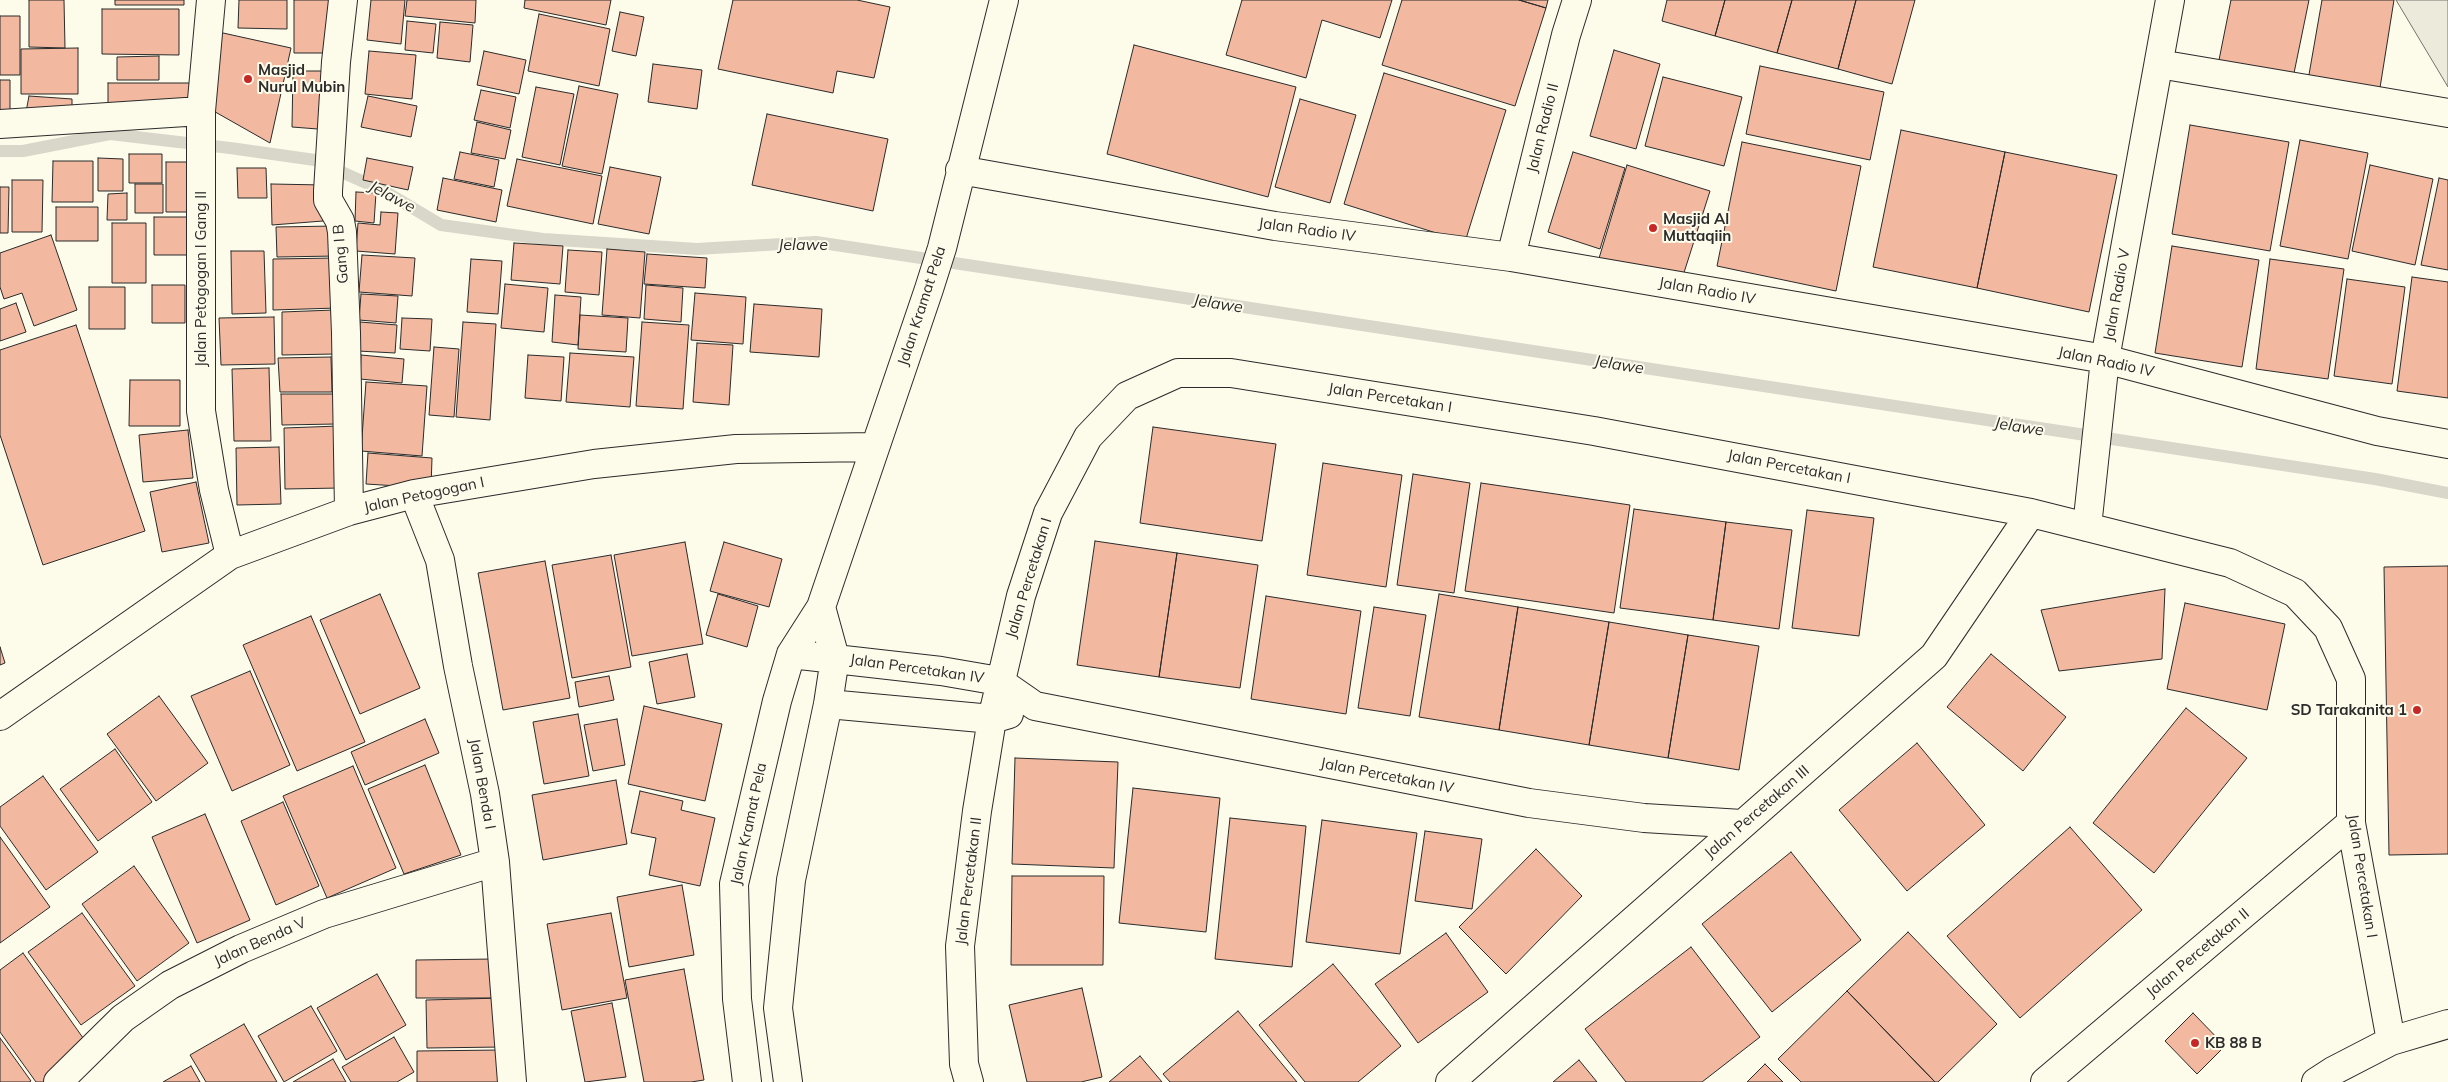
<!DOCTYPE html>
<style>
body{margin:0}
canvas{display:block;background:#fdfbea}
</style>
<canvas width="2448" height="1082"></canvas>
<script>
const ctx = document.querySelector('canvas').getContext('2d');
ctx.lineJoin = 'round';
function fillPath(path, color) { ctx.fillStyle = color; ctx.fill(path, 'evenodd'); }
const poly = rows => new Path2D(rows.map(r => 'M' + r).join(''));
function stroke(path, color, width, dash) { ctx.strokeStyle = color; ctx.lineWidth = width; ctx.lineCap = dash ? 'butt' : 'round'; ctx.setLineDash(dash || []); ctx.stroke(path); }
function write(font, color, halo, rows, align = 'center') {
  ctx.font = font + ' Mulish,sans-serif'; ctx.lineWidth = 4; ctx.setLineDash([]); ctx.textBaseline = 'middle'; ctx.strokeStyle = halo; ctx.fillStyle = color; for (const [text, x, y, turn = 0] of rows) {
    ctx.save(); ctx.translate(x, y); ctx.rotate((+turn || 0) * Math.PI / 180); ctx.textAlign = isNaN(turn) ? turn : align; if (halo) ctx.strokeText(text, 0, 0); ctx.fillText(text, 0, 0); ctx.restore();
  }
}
const green = poly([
 [2396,0,2448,0,2448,87,2396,0]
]);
fillPath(green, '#ecebdb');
stroke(green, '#74746e', 1);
stroke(poly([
 [0,151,23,151,110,134,230,148,315,160,386,192,441,225,543,239,697,249,816,242,2375,479,2448,493]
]), '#d8d7c9', 12);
const building = poly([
 [29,0,64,0,65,48,29,47,29,0],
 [115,0,184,0,184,5,115,5,115,0],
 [239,0,287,0,287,29,238,28,239,0],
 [294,0,339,0,329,53,294,53,294,0],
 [371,0,405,0,401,44,367,40,371,0],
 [407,0,476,0,475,23,405,16,407,0],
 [525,0,611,0,606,25,524,8,525,0],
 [733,0,857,0,890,7,874,78,837,71,833,93,718,69,733,0],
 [1242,0,1392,0,1380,38,1322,20,1306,78,1226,55,1242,0],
 [1402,0,1519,0,1546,8,1515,106,1382,65,1402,0],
 [1519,0,1548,0,1546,8,1519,0],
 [1667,0,1725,0,1715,36,1662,21,1667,0],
 [1725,0,1792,0,1777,53,1715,36,1725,0],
 [1792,0,1856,0,1838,69,1777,53,1792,0],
 [1856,0,1915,0,1892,84,1838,69,1856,0],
 [2231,0,2309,0,2293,78,2218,65,2231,0],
 [2322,0,2394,0,2379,94,2307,86,2322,0],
 [102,9,179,9,179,55,102,54,102,9],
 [620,12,644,17,636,56,612,51,620,12],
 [539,14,610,29,599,86,528,71,539,14],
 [0,16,20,16,20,75,0,75,0,16],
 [407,21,436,24,433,53,405,50,407,21],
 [440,22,473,25,470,62,437,58,440,22],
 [214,31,291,48,270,143,210,109,214,31],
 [1134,45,1296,87,1268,197,1107,154,1134,45],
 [78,48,78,94,21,94,21,49,78,48],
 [1614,50,1660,64,1636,149,1590,136,1614,50],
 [369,51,416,55,412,99,365,94,369,51],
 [484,51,526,60,519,94,477,85,484,51],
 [159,56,159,80,117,80,117,57,159,56],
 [653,64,702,70,697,109,648,102,653,64],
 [1760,66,1884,92,1870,160,1746,134,1760,66],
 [293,71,332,71,331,130,292,127,293,71],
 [1384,73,1506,110,1465,242,1344,204,1384,73],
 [1663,77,1742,97,1724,166,1645,146,1663,77],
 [0,80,10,80,10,113,0,113,0,80],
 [108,83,196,83,197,109,108,108,108,83],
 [579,86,618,94,602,174,562,166,579,86],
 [536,87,574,94,560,165,522,157,536,87],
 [481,90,516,97,510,128,474,120,481,90],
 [29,96,72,99,72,109,26,112,29,96],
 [368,96,417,106,411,137,361,127,368,96],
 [1300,99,1356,115,1330,203,1275,187,1300,99],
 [767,114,888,139,873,211,752,185,767,114],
 [477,122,511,130,505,159,471,153,477,122],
 [2190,125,2289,142,2270,251,2172,234,2190,125],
 [1901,130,2005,152,1977,288,1873,267,1901,130],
 [2300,140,2368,153,2348,259,2280,246,2300,140],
 [1742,142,1861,166,1836,291,1717,266,1742,142],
 [460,152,499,160,494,187,454,179,460,152],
 [1573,152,1625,168,1600,249,1548,232,1573,152],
 [2005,152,2117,175,2089,312,1977,288,2005,152],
 [129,154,162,154,162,183,129,183,129,154],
 [98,158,123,159,123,191,98,191,98,158],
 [367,158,413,167,408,190,363,180,367,158],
 [517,159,602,176,593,224,507,206,517,159],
 [53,161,93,161,93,202,52,202,53,161],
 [166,162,192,162,192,212,166,212,166,162],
 [1627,165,1710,191,1681,282,1597,265,1627,165],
 [2370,165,2433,179,2415,265,2352,251,2370,165],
 [610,167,661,177,649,234,598,224,610,167],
 [237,168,266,168,267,198,238,198,237,168],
 [443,178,502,190,496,222,437,210,443,178],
 [2439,178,2448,180,2448,270,2421,265,2439,178],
 [12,180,43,180,42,232,12,232,12,180],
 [135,184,163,184,163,213,135,213,135,184],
 [271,184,324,185,323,221,272,225,271,184],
 [0,187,9,187,8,233,0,233,0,187],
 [356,192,376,193,374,223,355,221,356,192],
 [127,193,127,220,107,220,108,194,127,193],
 [56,207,98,207,98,241,56,241,56,207],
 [381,212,398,213,395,254,356,251,358,223,380,225,381,212],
 [154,217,195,217,195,255,154,255,154,217],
 [112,223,146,223,146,283,112,283,112,223],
 [335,226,336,256,277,257,276,227,335,226],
 [51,235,77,310,34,326,22,293,4,299,0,287,0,253,51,235],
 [514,243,563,246,560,284,511,280,514,243],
 [2172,246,2259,260,2242,367,2155,353,2172,246],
 [607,249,645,252,640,318,602,315,607,249],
 [568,250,602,252,599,295,565,292,568,250],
 [231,251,264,251,266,313,232,314,231,251],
 [647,254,707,258,705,288,644,284,647,254],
 [362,255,415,258,412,296,359,292,362,255],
 [336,258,337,308,273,310,273,259,336,258],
 [471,259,502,261,498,314,467,312,471,259],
 [2270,259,2344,269,2328,379,2256,369,2270,259],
 [2412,277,2448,282,2448,398,2397,391,2412,277],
 [2347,279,2405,287,2392,384,2334,376,2347,279],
 [505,284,548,288,544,332,501,328,505,284],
 [152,285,185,285,185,323,152,323,152,285],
 [646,285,683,288,681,322,644,319,646,285],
 [89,287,125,287,125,329,89,329,89,287],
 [695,293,746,297,743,344,691,340,695,293],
 [361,294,398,296,396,323,359,320,361,294],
 [555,295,581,297,578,345,552,342,555,295],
 [16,303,26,332,0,341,0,309,16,303],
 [754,304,822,309,819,357,750,352,754,304],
 [334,310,335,354,282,355,282,312,334,310],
 [580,315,628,318,626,352,578,349,580,315],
 [274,317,275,364,221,365,219,318,274,317],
 [402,318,432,319,430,351,400,349,402,318],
 [360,322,397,325,395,353,358,351,360,322],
 [463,322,496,324,490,420,456,417,463,322],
 [642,322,689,325,683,409,636,406,642,322],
 [76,325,145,531,43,565,0,435,0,350,76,325],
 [697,343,733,345,729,405,693,402,697,343],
 [434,347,459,349,454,417,429,415,434,347],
 [570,353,634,357,630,407,566,402,570,353],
 [361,355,404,359,402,383,360,379,361,355],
 [528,355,564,357,561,401,525,398,528,355],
 [331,357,332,392,280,392,278,358,331,357],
 [269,368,271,441,234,441,232,369,269,368],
 [130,380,180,380,180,426,129,426,130,380],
 [366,382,427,386,422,456,361,451,366,382],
 [281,394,336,394,336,424,282,425,281,394],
 [339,426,340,488,285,489,284,428,339,426],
 [1153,427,1276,444,1262,541,1140,523,1153,427],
 [188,430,193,478,143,482,139,435,188,430],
 [279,447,281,504,237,505,236,448,279,447],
 [368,453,432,458,431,488,366,484,368,453],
 [1323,463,1402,475,1386,587,1307,575,1323,463],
 [1413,474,1470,483,1454,593,1397,585,1413,474],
 [196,482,209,543,162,552,150,492,196,482],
 [1481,483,1630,505,1614,613,1465,591,1481,483],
 [1634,509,1726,522,1713,620,1620,608,1634,509],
 [1807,510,1874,518,1859,636,1792,628,1807,510],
 [1726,522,1792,530,1779,629,1713,620,1726,522],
 [1095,541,1177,553,1159,677,1077,665,1095,541],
 [685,542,703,644,632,656,614,555,685,542],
 [724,542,782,559,769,607,710,591,724,542],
 [1177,553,1258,565,1240,688,1159,677,1177,553],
 [611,555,631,667,572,678,552,565,611,555],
 [545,561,570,698,503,710,478,573,545,561],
 [2448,566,2448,854,2389,855,2384,567,2448,566],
 [2165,589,2162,659,2059,671,2041,610,2165,589],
 [380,594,420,688,360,714,320,620,380,594],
 [718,594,758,606,747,647,706,635,718,594],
 [1439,594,1518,607,1499,730,1419,717,1439,594],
 [1266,596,1361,611,1346,714,1251,699,1266,596],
 [2185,603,2285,624,2267,710,2167,689,2185,603],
 [1374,607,1426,615,1410,716,1358,708,1374,607],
 [1518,607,1609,622,1589,745,1499,730,1518,607],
 [311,616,365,742,297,771,243,645,311,616],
 [1609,622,1688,635,1668,758,1589,745,1609,622],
 [1688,635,1759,646,1739,770,1668,758,1688,635],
 [0,647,5,663,0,665,0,647],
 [687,654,695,697,657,704,649,662,687,654],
 [1991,654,2066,717,2023,771,1947,707,1991,654],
 [250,671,290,765,232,791,191,696,250,671],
 [609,676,614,700,579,707,575,682,609,676],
 [159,696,208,763,156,801,107,734,159,696],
 [644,706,722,724,705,801,628,784,644,706],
 [2186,708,2247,758,2154,873,2093,823,2186,708],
 [578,714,589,776,544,784,533,722,578,714],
 [425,719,439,753,365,785,351,752,425,719],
 [617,719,625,765,593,771,584,725,617,719],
 [1917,743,1985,825,1907,891,1839,810,1917,743],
 [115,749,152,802,98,841,60,789,115,749],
 [1015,758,1118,762,1114,868,1012,864,1015,758],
 [425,765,461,855,404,874,368,789,425,765],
 [353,766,396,868,327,898,283,796,353,766],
 [43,776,98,852,46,890,0,826,0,807,43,776],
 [616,780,627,844,543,860,532,795,616,780],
 [1133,788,1220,798,1206,932,1119,923,1133,788],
 [640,791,683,801,681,810,715,818,700,886,649,875,656,838,631,833,640,791],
 [283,802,319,886,276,905,241,821,283,802],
 [205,814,250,920,197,943,152,837,205,814],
 [1230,818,1306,826,1292,967,1215,959,1230,818],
 [1322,820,1417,833,1400,954,1306,942,1322,820],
 [2070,827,2142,910,2020,1018,1947,936,2070,827],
 [1425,831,1482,839,1472,909,1415,901,1425,831],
 [0,837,50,907,0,943,0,837],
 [1536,849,1582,896,1506,974,1459,927,1536,849],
 [1791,852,1861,940,1772,1012,1702,924,1791,852],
 [134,866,189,943,137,981,82,904,134,866],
 [1012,876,1104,876,1103,965,1011,965,1012,876],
 [682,885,694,955,629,967,617,897,682,885],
 [82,913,135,986,81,1025,28,952,82,913],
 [611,913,627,998,562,1010,547,924,611,913],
 [1908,932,1997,1024,1938,1082,1935,1082,1847,991,1908,932],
 [1446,933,1488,992,1418,1043,1375,984,1446,933],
 [1691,947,1760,1037,1702,1082,1626,1082,1585,1029,1691,947],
 [23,953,88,1045,47,1082,36,1082,0,1032,0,970,23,953],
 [494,959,494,998,416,998,416,960,494,959],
 [1333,964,1401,1046,1358,1082,1305,1082,1259,1025,1333,964],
 [684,969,704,1080,691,1082,644,1082,625,980,684,969],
 [377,974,406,1025,346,1060,317,1008,377,974],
 [1082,988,1102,1077,1081,1082,1027,1082,1009,1005,1082,988],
 [1847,991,1935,1082,1801,1082,1778,1059,1847,991],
 [501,998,502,1047,427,1048,426,1000,501,998],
 [612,1003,626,1077,585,1082,571,1011,612,1003],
 [311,1006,337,1051,284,1082,258,1036,311,1006],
 [1238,1011,1297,1082,1170,1082,1163,1074,1238,1011],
 [2193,1013,2225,1046,2197,1074,2165,1041,2193,1013],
 [244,1024,277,1082,206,1082,190,1055,244,1024],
 [394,1037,414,1072,397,1082,351,1082,342,1067,394,1037],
 [0,1038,31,1081,29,1082,0,1082,0,1038],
 [502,1050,502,1082,417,1082,417,1051,502,1050],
 [1140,1056,1162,1082,1109,1082,1140,1056],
 [333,1059,346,1082,293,1082,333,1059],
 [1579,1060,1597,1082,1553,1082,1579,1060],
 [1765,1064,1783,1082,1747,1082,1765,1064],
 [191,1066,200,1082,163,1082,191,1066]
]);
fillPath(building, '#f2b8a0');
stroke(building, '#2b2b2b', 1);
const minor = poly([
 [211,0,201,111,201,411,214,490,230,555],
 [343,0,336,62,328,191,328,200,340,221,342,232,346,333,349,511],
 [2159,64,2448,113],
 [0,124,201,111],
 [960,170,1275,226,1511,257,2105,359,2377,431,2448,444],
 [1511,257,1566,35,1577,0],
 [414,494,440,560,458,666,485,794,495,862,512,1082],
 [2087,527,2105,359,2170,0],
 [791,654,941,671,999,681,1035,706,1529,803,1644,818,1742,824],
 [828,704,992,719,1009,714],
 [0,716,230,555,349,511,414,494,594,464,736,449,874,447],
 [58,1082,123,1018,170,985,241,949,324,914,495,862],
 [747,1082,737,999,734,884,777,701,791,654,821,607,929,289,942,248,1004,0],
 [788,1082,778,1008,791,880,828,704,835,658,821,607],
 [969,1082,964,1064,960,946,977,811,992,719,1021,596,1048,513,1088,437,1127,396,1178,373,1231,373,1594,431,2031,513,2230,563,2295,593,2328,628,2351,679,2351,823,2391,1041],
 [1450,1082,1934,656,2031,513],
 [2045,1082,2351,823],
 [2316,1082,2333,1071,2391,1041,2448,1024]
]);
stroke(minor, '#2b2b2b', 30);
stroke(minor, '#fdfbea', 28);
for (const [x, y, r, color] of [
 [248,79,5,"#c62828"],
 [1653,228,5,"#c62828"],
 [2417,710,5,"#c62828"],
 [2195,1043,5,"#c62828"]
]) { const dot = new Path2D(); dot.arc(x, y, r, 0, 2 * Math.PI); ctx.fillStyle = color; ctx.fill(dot); stroke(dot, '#fdfbea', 2); }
write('bold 15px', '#2b2b2b', '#fdfbea', [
 ["Masjid",258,70],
 ["Nurul Mubin",258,87],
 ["Masjid Al",1663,219],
 ["Muttaqiin",1663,236],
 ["SD Tarakanita 1",2407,710,"right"],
 ["KB 88 B",2205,1043]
], 'left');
write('15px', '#2b2b2b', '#fdfbea', [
 ["Jalan Radio II",1543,128,-76],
 ["Jalan Radio IV",1307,230,8],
 ["Gang I B",341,254,-95],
 ["Jalan Petogogan I Gang II",201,279,-90],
 ["Jalan Radio IV",1707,291,10],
 ["Jalan Radio V",2117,295,-80],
 ["Jalan Kramat Pela",922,306,-72],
 ["Jalan Radio IV",2106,362,12],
 ["Jalan Percetakan I",1390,398,9],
 ["Jalan Percetakan I",1789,467,11],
 ["Jalan Petogogan I",424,495,-12],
 ["Jalan Percetakan I",1029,578,-73],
 ["Jalan Percetakan IV",917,669,8],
 ["Jalan Percetakan IV",1387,776,11],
 ["Jalan Benda I",482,784,80],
 ["Jalan Percetakan III",1757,812,-41],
 ["Jalan Kramat Pela",749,824,-78],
 ["Jalan Percetakan I",2362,876,81],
 ["Jalan Percetakan II",969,881,-83],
 ["Jalan Benda V",260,942,-24],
 ["Jalan Percetakan II",2198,953,-40]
]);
write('italic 16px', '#2b2b2b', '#fdfbea', [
 ["Jelawe",392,197,28],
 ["Jelawe",803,245],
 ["Jelawe",1218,304,9],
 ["Jelawe",1619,365,9],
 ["Jelawe",2019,427,9]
]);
</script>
